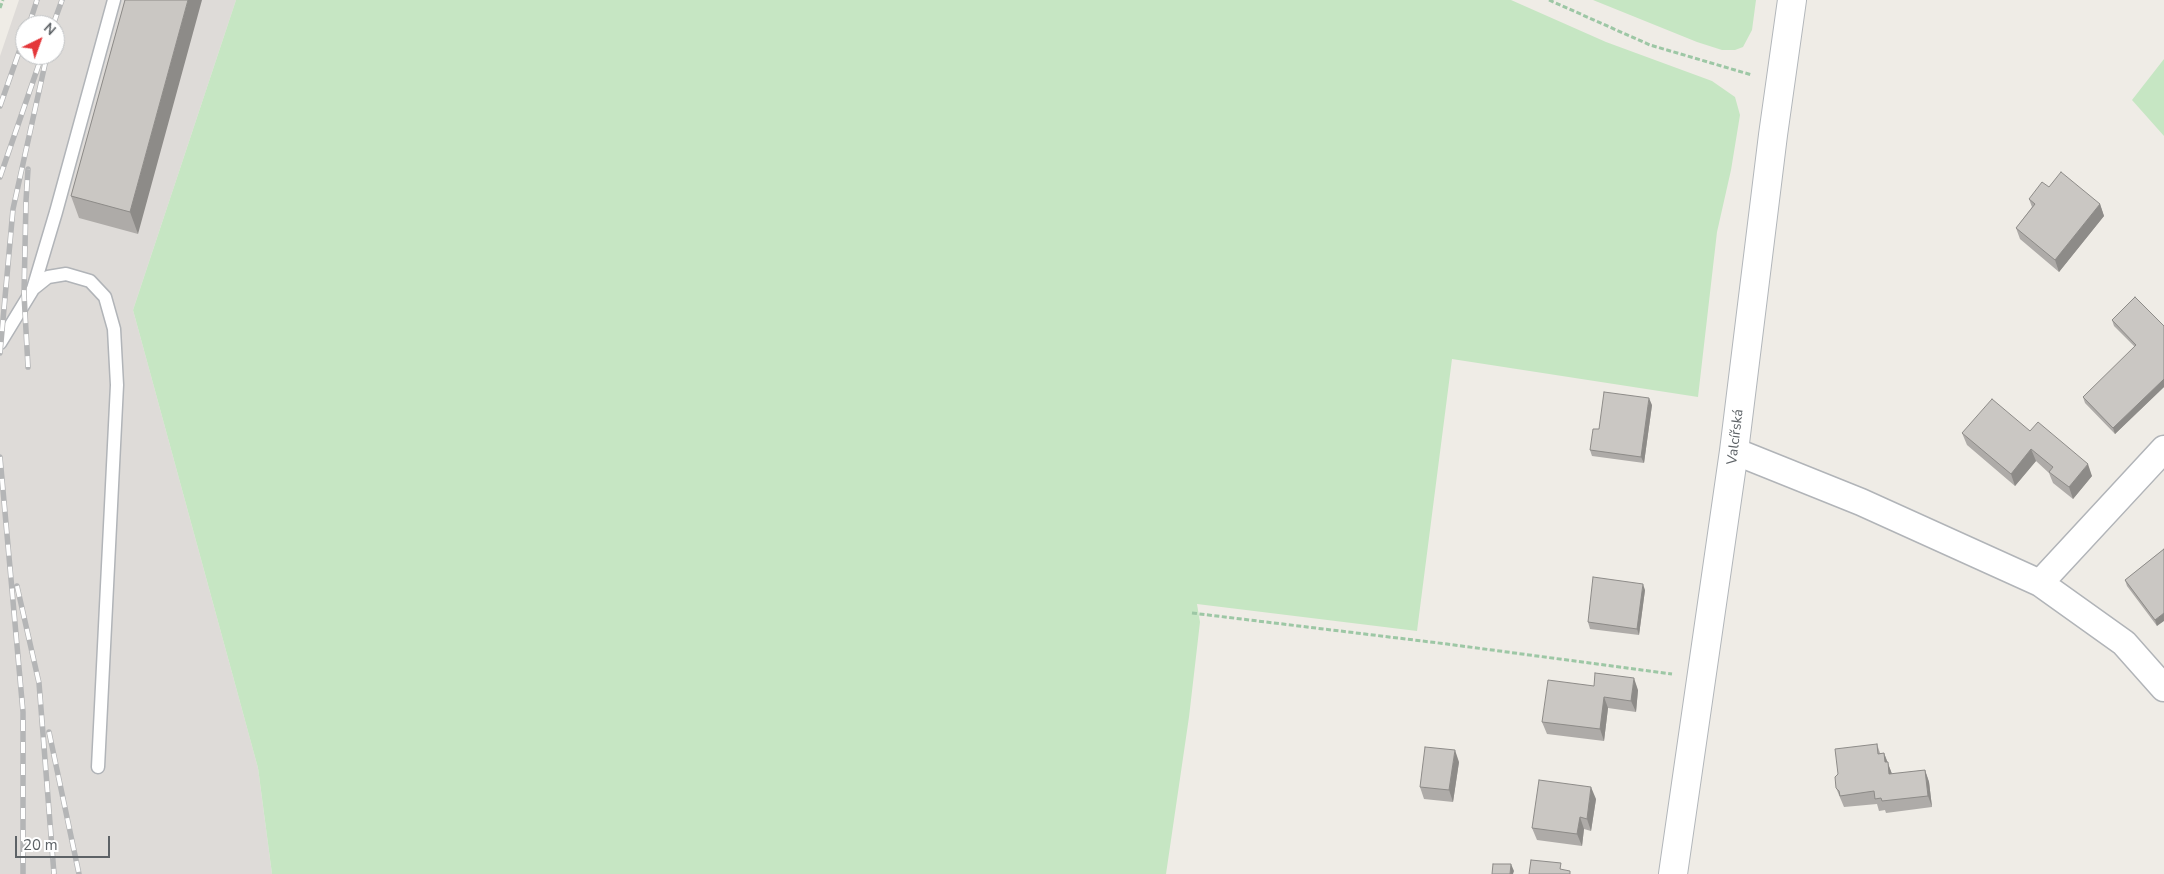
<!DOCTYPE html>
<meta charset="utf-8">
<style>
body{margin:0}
#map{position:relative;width:2164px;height:874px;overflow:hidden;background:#efece6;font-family:"Nunito Sans",sans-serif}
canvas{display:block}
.north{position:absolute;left:15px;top:15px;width:50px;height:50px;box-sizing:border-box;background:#fff;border:1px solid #bec0c2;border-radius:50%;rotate:42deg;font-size:14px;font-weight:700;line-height:20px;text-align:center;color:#5d6266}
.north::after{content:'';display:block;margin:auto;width:18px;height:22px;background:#e4373a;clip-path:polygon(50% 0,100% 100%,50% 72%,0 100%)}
.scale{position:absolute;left:15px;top:836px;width:95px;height:22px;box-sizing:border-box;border:2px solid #5d6266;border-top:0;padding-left:6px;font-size:15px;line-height:18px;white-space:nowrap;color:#5d6266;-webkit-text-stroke:4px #fff;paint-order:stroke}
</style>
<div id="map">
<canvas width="2164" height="874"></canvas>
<div class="north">N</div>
<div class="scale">20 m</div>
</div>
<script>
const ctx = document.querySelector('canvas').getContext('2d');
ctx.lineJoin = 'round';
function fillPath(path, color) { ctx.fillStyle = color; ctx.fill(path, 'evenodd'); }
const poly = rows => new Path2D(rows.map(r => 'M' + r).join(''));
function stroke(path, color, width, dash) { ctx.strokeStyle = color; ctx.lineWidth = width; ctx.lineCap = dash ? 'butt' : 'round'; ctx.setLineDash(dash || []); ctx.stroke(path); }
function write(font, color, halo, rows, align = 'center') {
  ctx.font = font + ' "Nunito Sans",sans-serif'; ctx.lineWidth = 4.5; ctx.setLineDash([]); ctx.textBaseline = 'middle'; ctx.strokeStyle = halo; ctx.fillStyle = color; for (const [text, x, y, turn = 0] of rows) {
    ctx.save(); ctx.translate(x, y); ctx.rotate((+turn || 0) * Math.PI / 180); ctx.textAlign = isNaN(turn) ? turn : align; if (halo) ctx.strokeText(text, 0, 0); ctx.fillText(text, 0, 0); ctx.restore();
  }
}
fillPath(poly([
 [19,0,236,0,133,310,258,768,272,874,0,874,0,56],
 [25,25,55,25,55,55,25,55]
]), '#dedbd8');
fillPath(poly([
 [236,0,1511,0,1606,42,1712,81,1735,97,1740,115,1731,170,1717,232,1698,397,1452,359,1417,631,1197,604,1200,622,1189,717,1166,874,272,874,258,768,133,310],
 [1593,0,1756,0,1752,30,1743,47,1735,50,1722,50,1697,42],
 [2164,59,2164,136,2132,100]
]), '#c6e6c3');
const service = poly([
 [33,289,56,212,114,0],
 [0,343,33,289,48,277,66,274,90,281,105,297,114,329,117,385,98,767]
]);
const minor = poly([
 [1734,451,1861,502,2040,583,2124,643,2164,688],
 [2040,583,2164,449]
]);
const secondary = poly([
 [1673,874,1734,451,1773,135,1792,0]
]);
stroke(service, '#b1b4b8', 15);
stroke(minor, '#b1b4b8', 29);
stroke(secondary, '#b2b6ba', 30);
stroke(poly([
 [1549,0,1650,45,1752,75],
 [0,8,3,0],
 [1192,613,1447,644,1672,674]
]), '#9dc7a5', 3, [5, 2.5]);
stroke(service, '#fff', 12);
stroke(minor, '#fff', 26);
stroke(secondary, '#fff', 28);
const rail = poly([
 [29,25,37,0],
 [53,25,62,0],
 [0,106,25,35],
 [0,177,39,64],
 [0,353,13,209,47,55],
 [28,367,24,294,26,201,28,169],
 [0,457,23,712,23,874],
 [17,586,39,683,54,874],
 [49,732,79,874]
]);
stroke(rail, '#b4b5b6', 5.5);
stroke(rail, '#fff', 4, [11]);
fillPath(poly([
 [125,0,138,234,79,218,71,196],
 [2049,187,2100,204,2104,216,2059,272,2020,239,2016,228,2032,207,2029,199],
 [2112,320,2164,326,2164,387,2115,434,2085,403,2083,397,2135,347,2114,326],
 [1652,405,1644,463,1592,456,1590,450,1599,429],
 [2030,431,2092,476,2073,499,2053,483,2049,473,2036,461,2015,486,1967,445,1962,433],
 [2164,549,2157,626,2127,586,2125,580],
 [1645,590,1639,635,1590,629,1588,622],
 [1594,686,1638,690,1636,712,1608,708,1604,741,1547,734,1542,722],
 [1877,744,1880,753,1884,753,1892,774,1925,770,1929,782,1932,807,1886,813,1885,810,1879,811,1877,804,1844,807,1836,788],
 [1459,762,1453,802,1424,799,1420,787],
 [1596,799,1591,831,1584,829,1582,846,1537,840,1532,828]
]), '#aeaba8');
fillPath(poly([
 [188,0,202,0,138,234,130,212],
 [2100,204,2104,216,2059,272,2055,260],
 [2164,379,2164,387,2115,434,2113,428],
 [1649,398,1652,405,1644,463,1641,457],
 [2031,449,2036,461,2015,486,2011,474],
 [2088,464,2092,476,2073,499,2069,487],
 [1643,584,1645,590,1639,635,1637,629],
 [2164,613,2164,621,2157,626,2155,620],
 [1634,678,1638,690,1636,712,1631,701],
 [1604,697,1608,708,1604,741,1600,729],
 [1455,750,1459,762,1453,802,1449,790],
 [1884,753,1892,774,1893,786,1885,762],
 [1925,770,1929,782,1932,807,1928,796],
 [1591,787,1596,799,1591,831,1587,819],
 [1580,817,1584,829,1582,846,1577,834],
 [1511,864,1514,871,1513,874,1510,874]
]), '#8d8b88');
const building = poly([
 [125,0,188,0,130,212,71,196,125,0],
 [2061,172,2100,204,2055,260,2016,228,2035,204,2029,199,2042,182,2049,187,2061,172],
 [2135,297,2164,326,2164,379,2113,428,2083,397,2136,345,2112,320,2135,297],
 [1604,392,1649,398,1641,457,1590,450,1593,429,1599,429,1604,392],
 [1992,399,2030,431,2038,422,2088,464,2069,487,2049,472,2053,467,2031,449,2011,474,1962,433,1992,399],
 [2164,549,2164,613,2155,620,2125,580,2164,549],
 [1593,577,1643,584,1637,629,1588,622,1593,577],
 [1595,673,1634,678,1631,701,1604,697,1600,729,1542,722,1548,680,1594,686,1595,673],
 [1877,744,1878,754,1884,753,1885,762,1888,762,1889,774,1925,770,1928,796,1882,801,1881,798,1875,799,1874,791,1840,796,1839,791,1836,788,1835,777,1838,774,1835,749,1877,744],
 [1425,747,1455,750,1449,790,1420,787,1425,747],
 [1539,780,1591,787,1587,819,1580,817,1577,834,1532,828,1539,780],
 [1531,860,1561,863,1560,869,1570,871,1570,874,1529,874,1531,860],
 [1493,864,1511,864,1510,874,1492,874,1493,864]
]);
fillPath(building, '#cac7c3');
stroke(building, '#8d8b88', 1);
write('14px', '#5d6266', '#fff', [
 ["Valcířská",1736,437,-83]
]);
</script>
